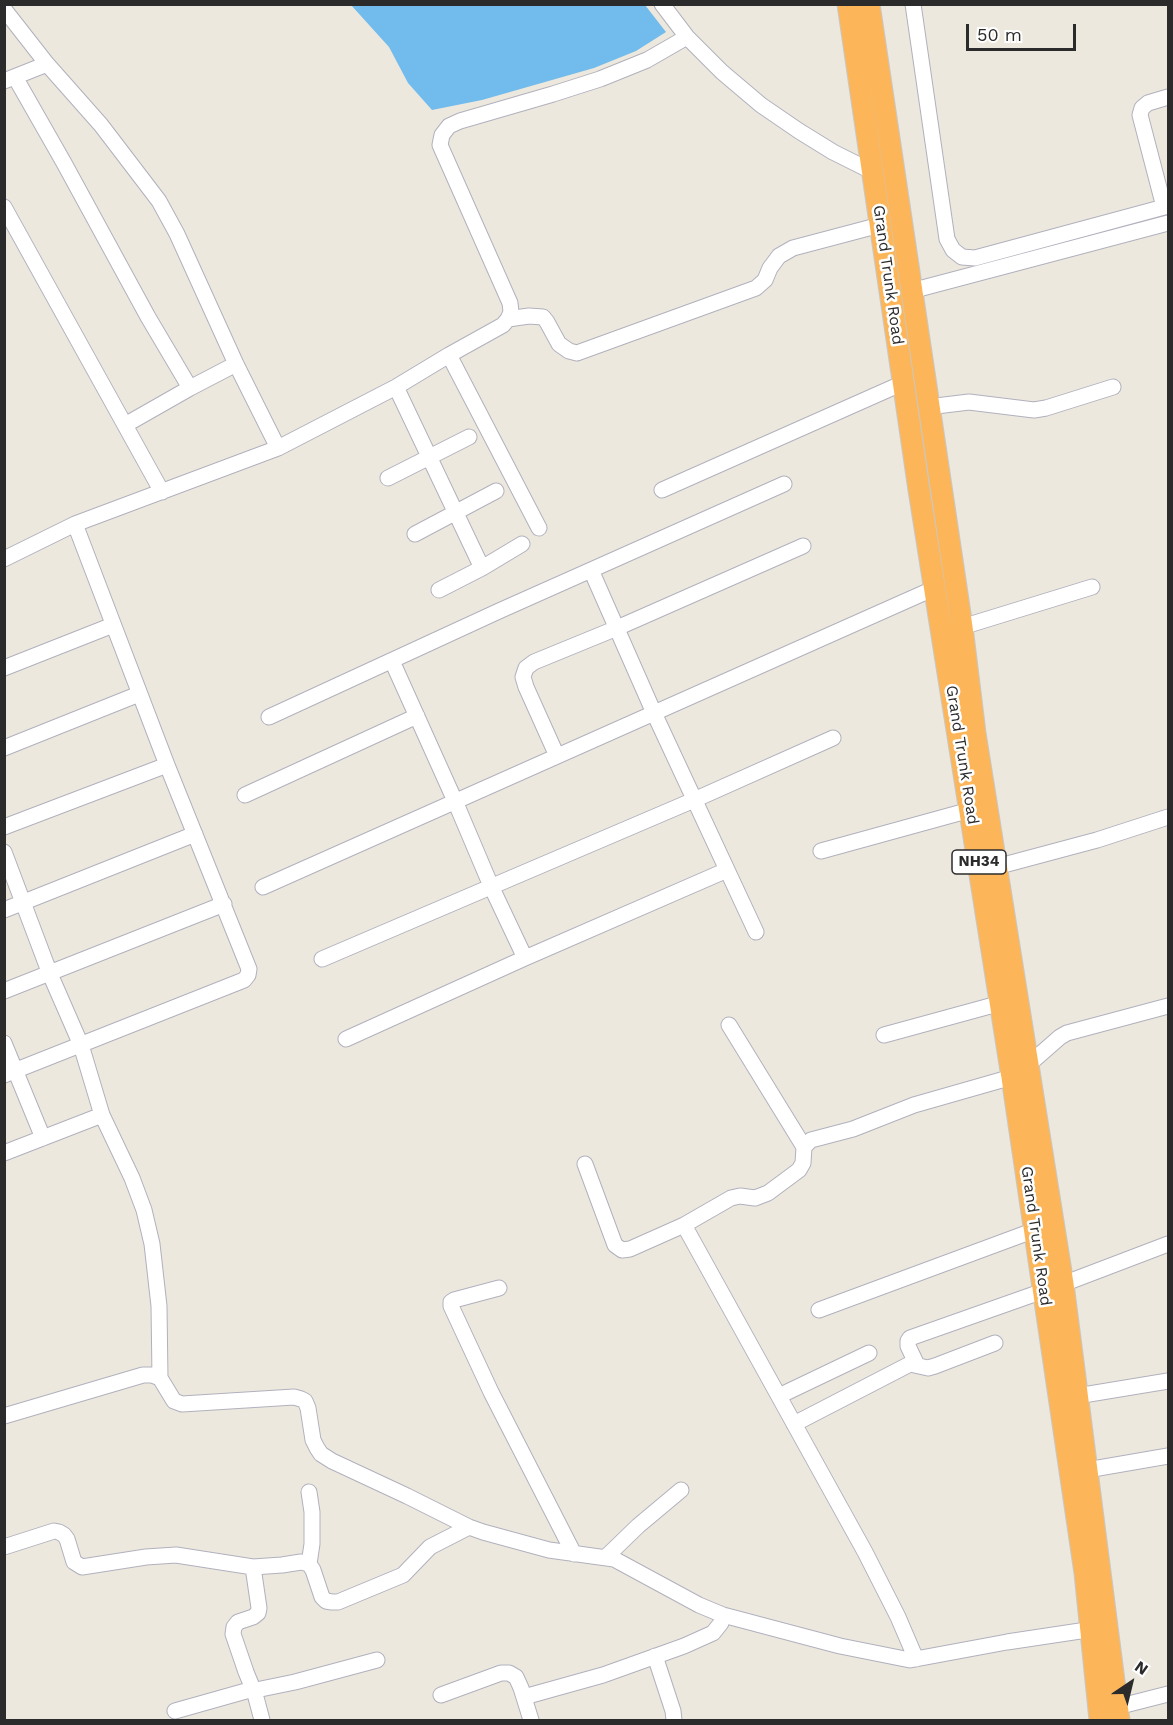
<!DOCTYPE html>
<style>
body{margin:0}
#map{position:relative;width:1173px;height:1725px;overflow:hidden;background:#ede8dd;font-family:"Work Sans",sans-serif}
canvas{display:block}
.frame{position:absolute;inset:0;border:6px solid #2b2b2b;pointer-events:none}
.north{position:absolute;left:1101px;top:1653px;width:60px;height:60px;-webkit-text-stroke:4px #fff;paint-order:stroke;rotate:35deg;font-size:16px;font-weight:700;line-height:24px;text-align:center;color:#2b2b2b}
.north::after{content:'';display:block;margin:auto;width:21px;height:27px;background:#2b2b2b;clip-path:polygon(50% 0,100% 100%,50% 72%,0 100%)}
.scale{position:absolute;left:966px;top:24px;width:110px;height:27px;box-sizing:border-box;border:3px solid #2b2b2b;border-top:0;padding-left:8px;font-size:18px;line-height:21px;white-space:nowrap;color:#2b2b2b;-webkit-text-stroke:4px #fff;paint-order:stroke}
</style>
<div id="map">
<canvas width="1173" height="1725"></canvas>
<div class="frame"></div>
<div class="north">N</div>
<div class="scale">50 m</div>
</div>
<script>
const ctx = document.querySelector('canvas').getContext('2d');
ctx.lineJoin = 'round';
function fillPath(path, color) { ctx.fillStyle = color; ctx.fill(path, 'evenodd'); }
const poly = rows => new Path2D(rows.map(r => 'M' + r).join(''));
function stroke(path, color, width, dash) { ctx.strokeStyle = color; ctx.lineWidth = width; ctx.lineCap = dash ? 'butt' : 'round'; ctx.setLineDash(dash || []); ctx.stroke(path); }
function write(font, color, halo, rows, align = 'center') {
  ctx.font = font + ' "Work Sans",sans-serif'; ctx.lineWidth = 5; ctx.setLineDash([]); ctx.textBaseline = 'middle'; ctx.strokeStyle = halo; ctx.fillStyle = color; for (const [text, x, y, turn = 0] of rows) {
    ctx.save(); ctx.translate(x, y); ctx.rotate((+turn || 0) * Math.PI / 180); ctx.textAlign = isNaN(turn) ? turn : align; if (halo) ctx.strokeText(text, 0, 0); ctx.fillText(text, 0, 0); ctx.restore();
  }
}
fillPath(poly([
 [351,5,645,5,666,32,636,51,594,68,482,100,432,110,408,83,389,47]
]), '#72bbed');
const minor = poly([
 [662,4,687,37,722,72,761,105,799,131,833,152,873,172],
 [913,4,947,239,953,250,962,257,975,258,1168,206],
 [4,9,47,64,101,125,159,201,177,234,236,364,278,448],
 [15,77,64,163,148,317,190,388],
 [4,81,47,64],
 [4,207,162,492],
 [1164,207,1140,115,1142,108,1148,103,1168,97],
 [911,291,1168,223],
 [508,319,529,316,543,317,547,322,559,344,569,351,577,353,756,288,765,280,770,268,779,256,793,248,880,225],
 [449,355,539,528],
 [396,387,482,568],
 [928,407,969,402,1034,410,1046,408,1113,387],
 [125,425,190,388,236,364],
 [388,478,469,437],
 [662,490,903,383],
 [415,534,496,491],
 [4,559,75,524,278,448,396,387,449,355,503,325,508,319,511,312,510,303,440,145,442,135,449,126,460,121,553,94,600,79,647,60,687,37],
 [591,570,654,713,756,932],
 [439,590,482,568,522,544],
 [962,627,1092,587],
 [392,661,455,801,491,886,525,958],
 [4,668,113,625],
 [269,717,499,611,784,484],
 [4,748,139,694],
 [557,756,526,687,523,677,526,668,534,662,617,628,803,546],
 [245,795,417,716],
 [4,827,167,765],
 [821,851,970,810],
 [4,852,50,974,81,1045,102,1115,132,1178,144,1210,152,1244,159,1306,160,1378],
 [996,867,1097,840,1168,817],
 [263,887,935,588],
 [4,910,195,834],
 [322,959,694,800,833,738],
 [4,991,224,904],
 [729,1025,804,1147],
 [884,1035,1001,1003],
 [346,1039,525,958,727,870],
 [4,1043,43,1138],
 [1028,1065,1060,1037,1067,1033,1168,1006],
 [4,1075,244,980,248,975,249,969,167,765,75,524],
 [4,1153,102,1115],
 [585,1164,615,1245,622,1250,630,1249,684,1225,731,1198,740,1196,755,1198,768,1193,799,1170,803,1163,804,1147,811,1140,853,1129,914,1105,1012,1077],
 [684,1225,865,1552,898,1617,916,1659],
 [499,1288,454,1300,451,1302,451,1306,491,1392,574,1554],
 [819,1310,1035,1230],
 [917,1365,908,1346,908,1341,910,1338,1063,1284,1168,1244],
 [779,1396,869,1353],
 [1077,1396,1168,1381],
 [4,1416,143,1375,152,1375,160,1378,174,1401,182,1404,294,1397,301,1399,305,1401,308,1408,313,1440,317,1448,321,1454,332,1461,407,1496,469,1527,483,1532,549,1550,614,1559,699,1605,723,1615,840,1646,910,1660,1007,1642,1100,1628],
 [794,1424,910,1364,928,1368,935,1366,995,1343],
 [1087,1470,1168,1456],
 [4,1547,54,1531,59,1532,64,1535,67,1539,74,1562,82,1567,146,1557,176,1555,253,1567,282,1565,301,1562,309,1564,313,1570,322,1597,326,1601,332,1602,338,1602,403,1575,430,1547,469,1527],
 [606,1557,638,1526,681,1490],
 [309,1564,312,1544,312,1512,309,1492],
 [253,1567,259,1608,258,1613,253,1617,238,1622,234,1627,233,1634,246,1672,253,1689,256,1690,295,1682,377,1660],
 [655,1656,673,1711,674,1720],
 [254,1690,262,1720],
 [441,1695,501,1673,509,1673,516,1677,521,1688,531,1720],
 [524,1697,603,1675,684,1646,713,1633,721,1623,723,1615],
 [1117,1707,1168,1694],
 [175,1711,253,1689]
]);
const highway = poly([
 [848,4,919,490,1012,1077,1085,1573,1100,1720],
 [869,4,962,627,975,733,1063,1284,1119,1720]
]);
stroke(minor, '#b1b1be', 17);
stroke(highway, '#c8c8c8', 23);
stroke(minor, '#fff', 15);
stroke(highway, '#fcb659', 21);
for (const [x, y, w] of [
 [979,862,54]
]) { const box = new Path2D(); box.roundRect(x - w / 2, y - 12, w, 24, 4.5); ctx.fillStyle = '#fff'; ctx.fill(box); stroke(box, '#2b2b2b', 1.5); }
write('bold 15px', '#2b2b2b', null, [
 ["NH34",979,862]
]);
write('16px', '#2b2b2b', '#fff', [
 ["Grand Trunk Road",888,275,82],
 ["Grand Trunk Road",962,755,81],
 ["Grand Trunk Road",1036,1236,82]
]);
</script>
